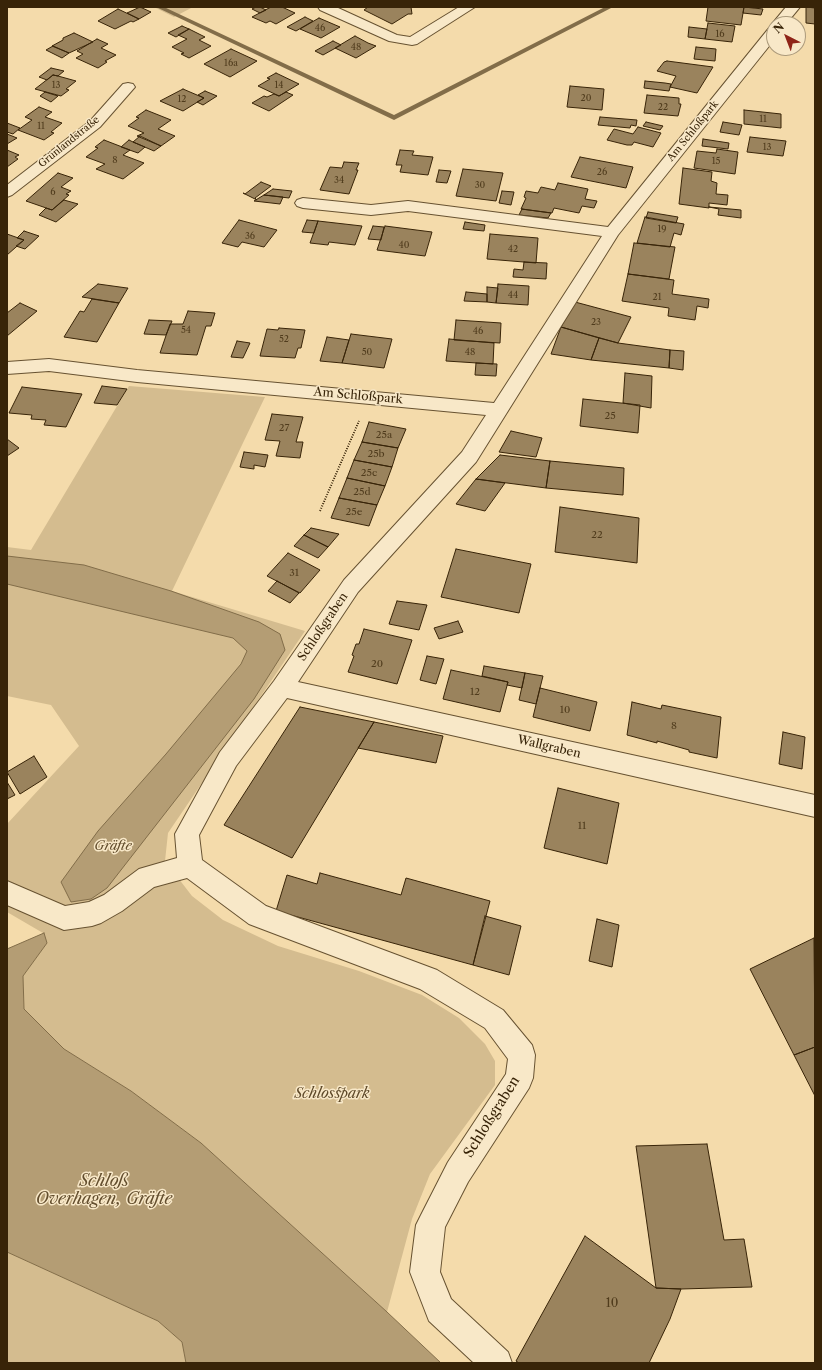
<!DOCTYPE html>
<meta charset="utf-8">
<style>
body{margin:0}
#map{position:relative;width:822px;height:1370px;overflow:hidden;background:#f4dbab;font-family:"Libre Caslon Text",serif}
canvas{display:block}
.frame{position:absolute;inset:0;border:8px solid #382408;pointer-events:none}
.north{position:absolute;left:766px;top:16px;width:40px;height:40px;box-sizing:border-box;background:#f8e8c8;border:1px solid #ab9a7b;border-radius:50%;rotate:318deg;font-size:11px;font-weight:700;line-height:16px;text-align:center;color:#382408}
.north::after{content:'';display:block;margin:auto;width:14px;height:18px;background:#8f2418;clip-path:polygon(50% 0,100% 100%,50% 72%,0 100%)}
</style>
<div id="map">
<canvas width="822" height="1370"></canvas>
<div class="frame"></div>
<div class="north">N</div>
</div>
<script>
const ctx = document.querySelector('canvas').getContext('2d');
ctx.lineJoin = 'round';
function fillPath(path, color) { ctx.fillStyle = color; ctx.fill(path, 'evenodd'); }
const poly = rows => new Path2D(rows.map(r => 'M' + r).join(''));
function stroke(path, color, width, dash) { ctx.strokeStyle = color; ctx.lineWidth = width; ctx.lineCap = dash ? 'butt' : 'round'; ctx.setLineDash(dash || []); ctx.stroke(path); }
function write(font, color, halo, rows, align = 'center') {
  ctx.font = font + ' "Libre Caslon Text",serif'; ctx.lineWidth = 3; ctx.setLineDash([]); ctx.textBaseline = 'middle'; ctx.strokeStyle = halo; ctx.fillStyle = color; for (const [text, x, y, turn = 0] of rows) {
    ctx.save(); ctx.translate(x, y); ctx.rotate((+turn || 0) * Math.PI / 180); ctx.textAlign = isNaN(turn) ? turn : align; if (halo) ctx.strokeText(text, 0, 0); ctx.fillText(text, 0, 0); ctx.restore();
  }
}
fillPath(poly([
 [154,7,193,7,174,17],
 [129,386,265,397,172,591,305,631,168,833,165,861,192,896,223,920,278,946,359,971,422,995,459,1018,485,1044,495,1061,495,1085,430,1174,412,1219,387,1312,201,1143,131,1091,64,1049,24,1009,23,976,47,943,43,933,7,912,7,824,79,746,51,705,7,696,7,547,31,550],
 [7,1252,158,1321,182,1342,186,1363,7,1363]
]), '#d4bc8f');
const water = poly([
 [7,556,84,565,171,591,259,622,280,634,285,650,254,699,107,888,91,899,71,902,61,882,98,831,166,754,241,664,247,651,233,638,7,584,7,556],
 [44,933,47,943,23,976,24,1009,64,1049,131,1091,201,1143,387,1312,441,1363,186,1363,182,1342,158,1321,7,1252,7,949,44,933]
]);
fillPath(water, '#b49d74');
stroke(water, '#826d49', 1);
fillPath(poly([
 [156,7,164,7,394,115,605,7,613,7,394,120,156,7]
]), '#826d49');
const building = poly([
 [140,7,151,12,139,19,127,13,140,7],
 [256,7,260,7,266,10,260,13,252,9,256,7],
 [271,7,282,7,295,13,276,24,270,21,266,23,252,17,271,7],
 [368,7,411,7,412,14,408,14,392,24,364,10,368,7],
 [708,7,744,7,741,25,706,21,708,7],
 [744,7,763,9,761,15,743,13,744,7],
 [806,7,815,8,815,24,806,23,806,7],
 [118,9,139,19,133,22,131,21,115,29,98,21,118,9],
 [305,17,313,21,296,31,287,27,305,17],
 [319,18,340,27,321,38,300,29,319,18],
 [708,23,735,26,732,42,705,39,708,23],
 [182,26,189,29,176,37,168,33,182,26],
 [689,27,707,29,705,39,688,37,689,27],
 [189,29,205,37,199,40,211,46,189,58,181,54,184,53,172,47,187,39,178,35,189,29],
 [74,33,93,42,69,53,52,46,63,40,63,38,74,33],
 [355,36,368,43,376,46,356,58,335,48,355,36],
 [97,39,108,44,101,48,116,55,105,61,107,62,98,68,76,58,83,54,77,51,97,39],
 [333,41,341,45,323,55,315,51,333,41],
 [53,46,69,53,62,58,46,50,53,46],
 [696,47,716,49,715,61,694,59,696,47],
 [231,49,257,61,230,77,204,64,231,49],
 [667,61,713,67,697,93,670,87,676,76,657,71,664,62,667,61],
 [51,68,64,71,58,76,53,75,47,80,39,77,51,68],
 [276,73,299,84,279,96,258,86,270,79,267,78,276,73],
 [53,75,58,76,76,81,66,89,69,90,61,96,35,89,53,75],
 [645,81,665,83,671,84,669,91,644,88,645,81],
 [570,86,604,89,602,110,567,107,570,86],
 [183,89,204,98,183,111,160,101,183,89],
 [205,91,217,96,203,105,197,102,204,98,198,95,205,91],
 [45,92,58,96,51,102,40,96,45,92],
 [286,92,293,95,269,111,252,103,264,96,267,97,274,94,279,96,286,92],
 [647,95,679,98,679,104,681,104,678,116,644,113,647,95],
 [39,107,52,112,45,117,62,123,51,132,54,133,44,140,18,130,32,120,25,117,39,107],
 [146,110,171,120,158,129,175,136,161,146,137,136,144,133,128,126,139,118,136,117,146,110],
 [744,110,781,114,781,128,744,124,744,110],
 [600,117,637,120,636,126,631,125,630,128,598,125,600,117],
 [646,122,663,126,660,130,643,126,646,122],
 [723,122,742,125,739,135,720,132,723,122],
 [7,123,20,128,13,134,7,132,7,123],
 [638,127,661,133,653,147,634,142,632,145,627,145,607,140,614,129,633,134,638,127],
 [7,134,17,138,7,144,7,134],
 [140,136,161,146,154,151,133,142,140,136],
 [750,137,786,141,783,156,747,152,750,137],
 [703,139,729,143,728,149,702,146,703,139],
 [104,140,130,150,123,155,144,163,123,179,96,169,105,164,86,157,98,148,95,147,104,140],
 [129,140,133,142,145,147,138,153,121,147,129,140],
 [717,149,738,152,735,174,694,168,697,151,716,153,717,149],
 [7,150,19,155,15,157,18,159,7,167,7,150],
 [400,150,414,151,412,155,433,157,428,175,400,172,402,165,396,165,400,150],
 [580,157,633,167,626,188,571,177,580,157],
 [344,162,359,163,356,170,358,170,349,194,320,190,330,167,342,168,344,162],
 [683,168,712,172,711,181,717,183,716,194,728,195,727,205,709,203,709,208,679,204,683,168],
 [463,169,503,173,496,201,456,196,463,169],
 [439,170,451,171,447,183,436,182,439,170],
 [58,173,73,178,61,187,71,191,66,194,69,195,52,210,26,201,58,173],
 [261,182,271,186,255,198,257,200,243,193,245,194,261,182],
 [558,183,588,189,585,199,597,201,594,208,582,206,579,213,554,208,552,213,521,209,526,198,524,197,526,191,538,193,541,187,555,190,558,183],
 [273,189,292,191,289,198,264,195,273,189],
 [502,191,514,192,511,205,499,203,502,191],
 [264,195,283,197,280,204,254,201,264,195],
 [64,200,78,204,56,222,39,215,46,208,52,210,64,200],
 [709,207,741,210,741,218,718,215,719,209,709,207],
 [522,209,551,213,548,218,519,215,522,209],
 [648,212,678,217,676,223,646,218,648,212],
 [645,217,684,224,681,235,674,233,670,247,637,243,645,217],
 [239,220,277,230,264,247,242,242,238,247,222,243,239,220],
 [307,220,318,221,314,233,302,232,307,220],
 [318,221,362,226,355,245,329,242,328,245,310,243,318,221],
 [465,222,485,225,484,231,463,229,465,222],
 [373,226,384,227,381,240,368,239,373,226],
 [385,226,432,232,425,256,377,250,385,226],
 [24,231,39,236,25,249,16,246,24,240,17,238,24,231],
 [7,234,24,240,7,255,7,234],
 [490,234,538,238,536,263,487,259,490,234],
 [634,243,675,247,669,279,628,274,634,243],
 [524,262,547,263,546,279,513,277,514,269,523,270,524,262],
 [628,274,674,280,672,294,709,299,708,308,697,306,695,320,668,316,669,308,622,301,628,274],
 [98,284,127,288,128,288,119,303,82,297,98,284],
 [498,284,529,286,528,305,496,303,498,284],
 [487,287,498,288,496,303,487,302,487,287],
 [466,292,487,294,487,302,464,301,466,292],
 [92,299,119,303,97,342,64,337,80,311,84,312,92,299],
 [575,302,631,317,618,343,561,327,575,302],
 [20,303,37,311,7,336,7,313,20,303],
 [188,311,215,313,211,326,206,326,197,355,160,353,170,324,183,324,188,311],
 [149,320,172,321,166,335,144,334,149,320],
 [456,320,501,323,500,343,454,340,456,320],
 [561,327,599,338,591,360,551,354,561,327],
 [279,328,305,330,301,348,298,348,295,358,260,356,267,329,278,330,279,328],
 [351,334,392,339,384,368,342,363,351,334],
 [327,337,349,340,342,363,320,361,327,337],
 [599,338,618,343,670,350,669,368,591,360,599,338],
 [449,339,494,343,493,364,446,361,449,339],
 [237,341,250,343,243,358,231,357,237,341],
 [670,350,684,351,683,370,669,368,670,350],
 [476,363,497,364,496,376,475,375,476,363],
 [625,373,652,376,651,408,623,403,625,373],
 [102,386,127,389,117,405,94,403,102,386],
 [22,387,82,394,66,427,44,425,46,420,31,419,32,415,9,413,22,387],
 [583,399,640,405,638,433,580,426,583,399],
 [272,414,303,417,296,442,303,442,300,458,276,456,280,441,265,440,272,414],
 [369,422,406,429,398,448,362,442,369,422],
 [511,431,542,438,536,457,499,452,511,431],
 [7,439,19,448,7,456,7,439],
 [362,442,398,448,392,467,354,460,362,442],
 [244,452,268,455,265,467,254,465,254,469,240,467,244,452],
 [500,455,550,461,546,488,476,479,500,455],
 [354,460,392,467,385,486,347,478,354,460],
 [550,461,624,468,623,495,546,488,550,461],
 [347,478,385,486,377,505,339,498,347,478],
 [476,479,505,483,485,511,456,504,476,479],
 [339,498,377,505,369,526,331,518,339,498],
 [560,507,639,518,637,563,555,552,560,507],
 [311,528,339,534,328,547,304,535,311,528],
 [304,535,328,547,318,558,294,546,304,535],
 [456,549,531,564,519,613,441,597,456,549],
 [288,553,320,570,300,593,267,576,288,553],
 [277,581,299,593,290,603,268,591,277,581],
 [397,601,427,605,419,630,389,624,397,601],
 [458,621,463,632,439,639,434,628,458,621],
 [364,629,412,640,397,684,348,672,354,656,352,655,356,644,359,644,364,629],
 [427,656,444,659,436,684,420,680,427,656],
 [484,666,525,673,522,688,507,685,508,682,482,676,484,666],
 [451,670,508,682,500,712,443,699,451,670],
 [525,673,543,676,536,704,519,700,525,673],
 [540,688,597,702,590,731,533,717,540,688],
 [632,702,661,709,662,705,721,717,717,758,689,752,689,750,657,741,657,743,627,735,632,702],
 [300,707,374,722,292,858,224,825,300,707],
 [374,722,443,736,436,763,358,748,374,722],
 [783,732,805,737,802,769,779,764,783,732],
 [34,756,47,777,20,794,7,772,34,756],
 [7,782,15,795,7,799,7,782],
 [558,788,619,803,607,864,544,848,558,788],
 [320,873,401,895,406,878,490,901,473,965,276,911,287,875,317,884,320,873],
 [485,916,521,926,509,975,473,965,485,916],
 [597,919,619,925,612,967,589,961,597,919],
 [814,938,815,1047,794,1055,750,969,814,938],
 [815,1047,815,1096,794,1055,815,1047],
 [707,1144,724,1240,744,1239,752,1287,681,1289,656,1288,636,1146,707,1144],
 [585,1236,656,1288,681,1289,670,1319,649,1363,519,1363,516,1361,585,1236]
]);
fillPath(building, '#9a835d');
stroke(building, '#382408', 1);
const minor = poly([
 [318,7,336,7,397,35,410,37,459,7,475,7,417,44,412,45,389,41,320,10,318,7],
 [786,7,800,7,786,24,774,24,774,26,772,24,786,7],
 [774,27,774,40,618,235,476,462,358,592,298,682,815,795,815,817,287,698,236,766,199,835,202,860,266,906,437,970,503,1010,532,1045,535,1055,533,1078,529,1088,468,1182,445,1227,440,1272,451,1299,508,1352,512,1363,474,1363,429,1321,410,1272,416,1225,421,1215,448,1162,506,1074,508,1059,485,1028,420,989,249,924,187,878,154,887,122,911,101,923,92,926,64,930,7,905,7,881,65,906,89,902,104,895,139,869,177,858,175,834,220,752,274,681,344,580,462,452,486,415,137,382,49,371,7,374,7,362,49,359,137,370,494,403,602,236,408,211,371,215,303,208,297,206,295,203,297,200,303,198,371,205,408,201,608,227,769,28,774,27],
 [128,83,133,84,135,87,100,127,12,195,7,197,7,185,90,121,123,84,128,83]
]);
stroke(minor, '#675231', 2);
stroke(poly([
 [320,511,359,421]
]), '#382408', 2, [1, 1.5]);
fillPath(minor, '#f8e8c8');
write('9px', '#503c1d', null, [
 ["46",320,28],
 ["16",720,34],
 ["48",356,47],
 ["16a",231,63],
 ["13",56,85],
 ["14",279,85],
 ["20",586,98],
 ["12",182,99],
 ["22",663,107],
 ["11",763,119],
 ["11",41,126],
 ["13",767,147],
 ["8",115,160],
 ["15",716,161],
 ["26",602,172],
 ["34",339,180],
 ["30",480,185],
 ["6",53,192],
 ["19",662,229],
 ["36",250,236],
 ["40",404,245],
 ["42",513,249],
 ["44",513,295],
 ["21",657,297],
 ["23",596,322],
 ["54",186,330],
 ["46",478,331],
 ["52",284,339],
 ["50",367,352],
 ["48",470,352]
]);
write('10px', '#382408', '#f8e8c8', [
 ["Am Schloßpark",693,131,-51],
 ["Grünlandstraße",69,142,-39]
]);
write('10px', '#503c1d', null, [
 ["25",610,416],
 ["27",284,428],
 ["25a",384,435],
 ["25b",376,454],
 ["25c",369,473],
 ["25d",362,492],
 ["25e",354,512],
 ["22",597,535],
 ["31",294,573],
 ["20",377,664],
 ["12",475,692],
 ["10",565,710],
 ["8",674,726],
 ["11",582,826]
]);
write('12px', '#382408', '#f8e8c8', [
 ["Am Schloßpark",358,396,5],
 ["Schloßgraben",323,627,-56],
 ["Wallgraben",549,747,13]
]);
write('12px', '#503c1d', null, [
 ["10",612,1304]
]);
write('italic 13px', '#634e2e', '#f8e8c8', [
 ["Gräfte",113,846]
]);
write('italic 14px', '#5f4a2a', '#f8e8c8', [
 ["Schlosspark",332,1094]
]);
write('14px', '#382408', '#f8e8c8', [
 ["Schloßgraben",492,1117,-58]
]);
write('italic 16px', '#634e2e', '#f8e8c8', [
 ["Schloß",104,1181],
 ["Overhagen, Gräfte",104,1199]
]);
</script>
